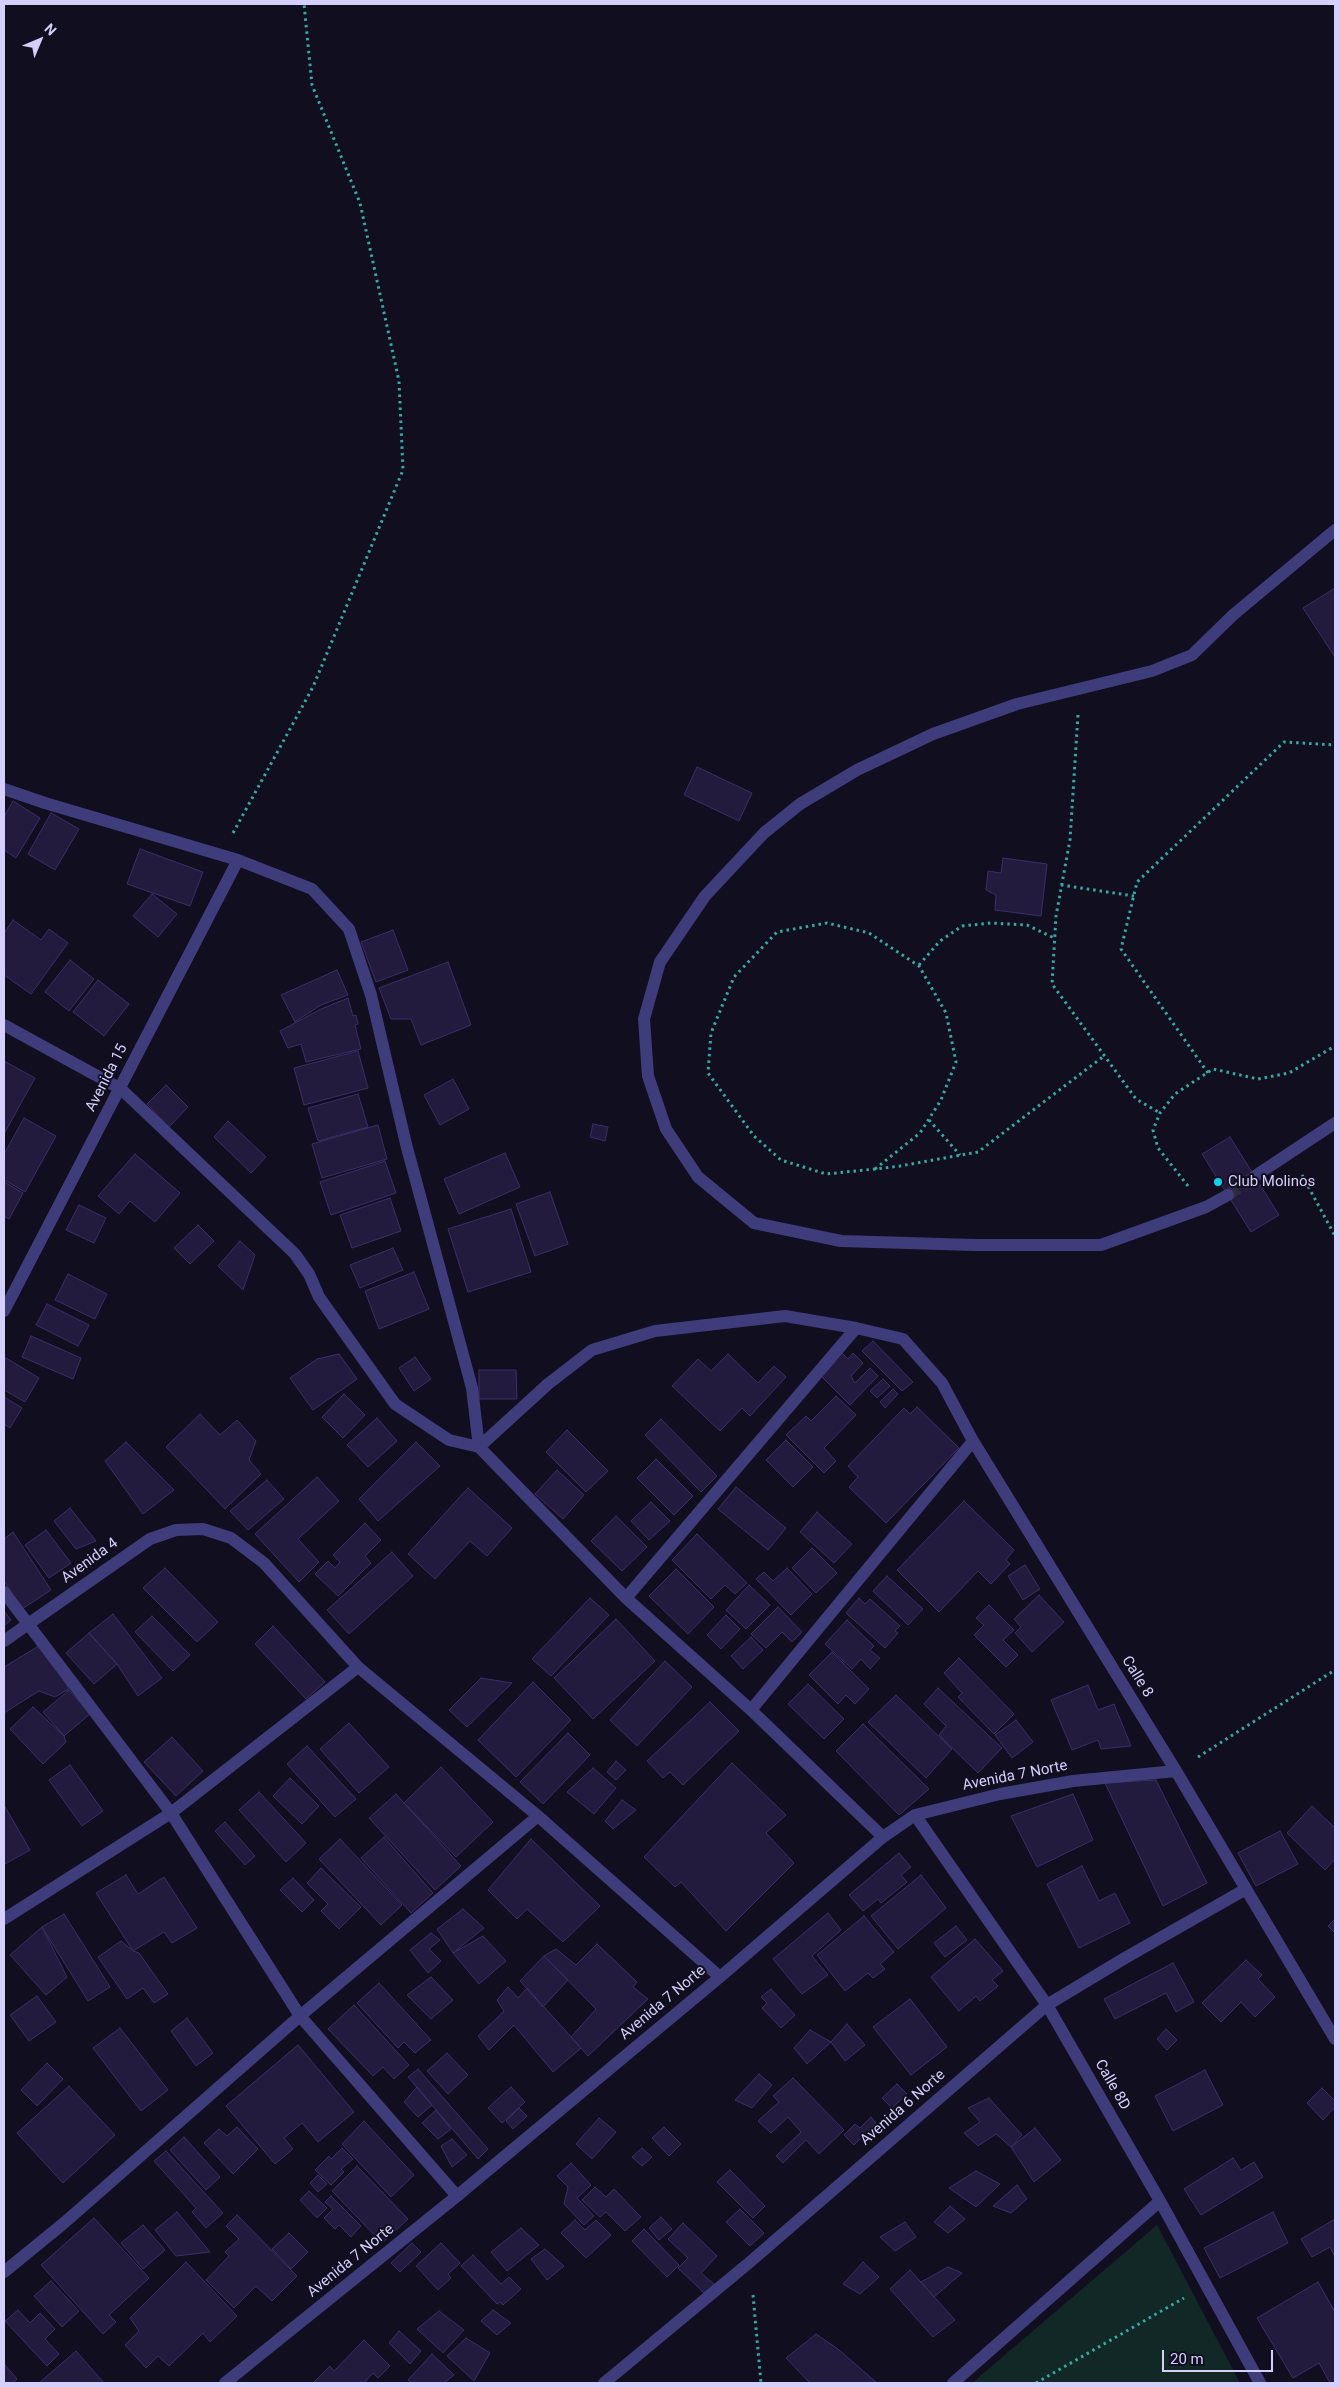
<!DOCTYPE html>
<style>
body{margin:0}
#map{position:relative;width:1339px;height:2387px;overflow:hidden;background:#110e1f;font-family:Roboto,sans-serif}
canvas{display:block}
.frame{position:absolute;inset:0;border:5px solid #d4cffc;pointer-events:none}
.north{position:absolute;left:15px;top:15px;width:50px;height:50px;-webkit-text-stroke:4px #110e1f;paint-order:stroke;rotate:45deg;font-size:14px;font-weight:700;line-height:20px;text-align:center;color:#d4cffc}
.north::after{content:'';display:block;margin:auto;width:18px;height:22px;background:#d4cffc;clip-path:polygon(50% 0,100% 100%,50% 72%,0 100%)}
.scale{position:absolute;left:1162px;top:2350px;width:111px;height:22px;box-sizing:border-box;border:2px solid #d4cffc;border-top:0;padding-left:6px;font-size:15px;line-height:18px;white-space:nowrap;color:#d4cffc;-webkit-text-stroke:4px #110e1f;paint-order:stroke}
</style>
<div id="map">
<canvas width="1339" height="2387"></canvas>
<div class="frame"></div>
<div class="north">N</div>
<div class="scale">20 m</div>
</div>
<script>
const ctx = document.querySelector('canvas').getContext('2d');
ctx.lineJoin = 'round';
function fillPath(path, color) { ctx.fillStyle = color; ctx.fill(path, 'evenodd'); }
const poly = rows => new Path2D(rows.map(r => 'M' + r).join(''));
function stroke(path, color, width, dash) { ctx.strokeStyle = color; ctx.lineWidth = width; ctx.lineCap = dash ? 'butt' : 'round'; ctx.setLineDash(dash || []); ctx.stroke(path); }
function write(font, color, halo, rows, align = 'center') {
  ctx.font = font + ' Roboto,sans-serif'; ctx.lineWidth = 4; ctx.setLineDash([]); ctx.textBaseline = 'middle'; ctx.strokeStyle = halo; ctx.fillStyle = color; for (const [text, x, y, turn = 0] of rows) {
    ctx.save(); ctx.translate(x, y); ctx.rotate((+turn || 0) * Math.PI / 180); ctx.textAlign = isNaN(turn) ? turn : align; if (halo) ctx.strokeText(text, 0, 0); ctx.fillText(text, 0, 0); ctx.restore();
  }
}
fillPath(poly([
 [1157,2225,1240,2383,972,2383]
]), '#112827');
const building = poly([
 [1335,588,1335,657,1303,608,1335,588],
 [697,767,752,793,739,821,684,795,697,767],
 [13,801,40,818,16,858,4,850,4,817,13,801],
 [51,813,79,829,55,870,28,854,51,813],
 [140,849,203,872,190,906,127,884,140,849],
 [1003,858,1047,864,1041,916,995,910,996,895,986,890,988,871,1001,873,1003,858],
 [152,894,177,914,158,937,133,916,152,894],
 [13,920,41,940,49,929,68,943,31,994,4,975,4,933,13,920],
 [393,930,408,970,376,982,361,942,393,930],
 [70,960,94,979,69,1011,45,992,70,960],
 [448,962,471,1025,421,1045,411,1019,391,1019,379,988,448,962],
 [337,970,348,995,321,1005,295,1022,281,995,337,970],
 [98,980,129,1004,104,1036,73,1012,98,980],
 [348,998,353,1016,356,1015,358,1024,355,1025,361,1049,306,1062,301,1044,288,1048,280,1031,321,1009,348,998],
 [358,1051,368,1088,304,1105,294,1068,358,1051],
 [4,1061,35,1078,4,1134,4,1061],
 [453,1079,469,1109,440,1125,424,1095,453,1079],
 [166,1085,188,1107,169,1127,147,1104,166,1085],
 [358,1094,368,1127,318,1141,308,1108,358,1094],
 [24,1118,56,1136,25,1192,4,1180,4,1154,24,1118],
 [228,1121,266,1157,251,1173,214,1137,228,1121],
 [593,1124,608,1127,605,1141,590,1137,593,1124],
 [378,1125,387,1159,322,1178,312,1144,378,1125],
 [1230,1137,1279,1215,1251,1232,1202,1154,1230,1137],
 [505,1153,520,1187,459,1214,444,1179,505,1153],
 [135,1154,180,1193,155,1222,130,1201,119,1214,98,1196,135,1154],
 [385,1161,396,1193,331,1215,320,1182,385,1161],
 [4,1182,23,1193,9,1219,4,1216,4,1182],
 [550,1192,568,1244,535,1256,516,1204,550,1192],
 [390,1198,401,1231,352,1248,340,1215,390,1198],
 [79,1205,106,1218,94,1243,66,1230,79,1205],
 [511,1209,531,1272,468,1292,448,1229,511,1209],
 [198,1225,214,1241,190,1264,174,1248,198,1225],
 [240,1241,255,1255,243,1290,218,1266,240,1241],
 [393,1248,403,1270,360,1288,350,1265,393,1248],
 [414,1272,429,1309,379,1329,365,1291,414,1272],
 [68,1274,107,1294,95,1319,55,1300,68,1274],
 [47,1304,89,1325,78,1346,36,1325,47,1304],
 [31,1336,81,1358,73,1379,22,1357,31,1336],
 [873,1341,913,1382,902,1391,862,1351,873,1341],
 [841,1352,848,1359,853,1353,863,1363,851,1376,855,1383,870,1368,878,1376,850,1405,819,1374,841,1352],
 [339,1354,357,1379,313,1410,290,1378,317,1359,339,1354],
 [728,1354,758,1383,774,1366,786,1377,750,1416,742,1408,720,1431,672,1386,698,1359,711,1371,728,1354],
 [415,1357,431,1379,414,1391,399,1368,415,1357],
 [6,1358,39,1378,25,1402,4,1390,4,1362,6,1358],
 [479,1370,516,1370,517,1399,479,1399,479,1370],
 [883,1379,890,1386,877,1398,870,1391,883,1379],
 [893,1389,898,1394,885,1408,880,1402,893,1389],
 [344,1394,365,1415,343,1438,322,1417,344,1394],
 [836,1396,856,1415,824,1448,836,1461,824,1473,786,1435,806,1416,811,1421,836,1396],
 [4,1397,22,1408,10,1428,4,1424,4,1397],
 [917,1407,959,1448,886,1523,849,1487,858,1477,848,1466,904,1408,910,1414,917,1407],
 [200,1414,220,1435,237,1420,256,1441,249,1460,261,1474,225,1509,166,1447,200,1414],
 [377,1418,397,1441,368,1467,347,1445,377,1418],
 [661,1419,717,1476,701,1492,645,1435,661,1419],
 [567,1430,608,1471,586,1492,546,1452,567,1430],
 [786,1440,813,1467,793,1487,766,1460,786,1440],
 [126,1442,174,1490,143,1514,105,1461,126,1442],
 [416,1442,440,1466,378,1521,359,1499,416,1442],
 [656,1459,693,1496,674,1515,637,1478,656,1459],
 [557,1470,584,1495,563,1519,535,1494,557,1470],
 [317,1477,339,1501,298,1539,319,1562,299,1582,255,1534,317,1477],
 [267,1480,284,1499,248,1530,230,1511,267,1480],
 [736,1487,786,1528,768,1550,718,1509,736,1487],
 [468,1488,512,1528,487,1556,470,1541,435,1579,408,1554,468,1488],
 [964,1501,1014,1550,1006,1560,1010,1564,991,1584,978,1571,939,1612,897,1570,964,1501],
 [651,1502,670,1521,649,1540,631,1521,651,1502],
 [70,1508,96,1541,76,1549,54,1521,70,1508],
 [817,1512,852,1544,834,1563,800,1532,817,1512],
 [616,1516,647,1547,622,1571,591,1541,616,1516],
 [365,1523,381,1540,365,1556,371,1563,338,1596,315,1574,328,1561,335,1568,340,1562,333,1555,365,1523],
 [46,1530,71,1563,49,1578,25,1545,46,1530],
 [13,1532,51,1590,22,1609,4,1581,4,1539,13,1532],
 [697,1534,747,1583,735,1594,725,1585,711,1599,672,1560,697,1534],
 [812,1548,837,1573,816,1593,792,1568,812,1548],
 [392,1552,413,1576,349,1634,327,1610,392,1552],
 [1025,1565,1040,1589,1023,1600,1008,1576,1025,1565],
 [165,1568,218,1622,197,1642,143,1588,165,1568],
 [787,1568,812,1594,791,1615,756,1579,764,1572,773,1581,787,1568],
 [676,1569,714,1607,688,1634,649,1596,676,1569],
 [887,1576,923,1609,908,1625,873,1591,887,1576],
 [749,1585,770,1605,746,1629,726,1610,749,1585],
 [1039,1595,1064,1622,1032,1652,1015,1633,1021,1627,1014,1619,1039,1595],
 [590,1598,609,1615,551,1676,532,1659,590,1598],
 [859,1598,865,1604,870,1599,900,1626,895,1631,898,1633,885,1648,846,1613,859,1598],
 [989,1605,1014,1630,1003,1640,1018,1655,1006,1667,974,1635,984,1625,976,1618,989,1605],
 [778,1607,802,1632,792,1642,782,1632,766,1648,751,1634,778,1607],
 [4,1611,11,1620,4,1626,4,1611],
 [113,1614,162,1678,138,1696,117,1664,89,1633,113,1614],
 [726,1615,740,1629,721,1649,707,1635,726,1615],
 [152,1616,190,1655,173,1671,135,1632,152,1616],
 [616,1619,655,1661,593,1719,554,1678,616,1619],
 [847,1620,874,1646,870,1650,880,1658,870,1669,861,1659,852,1669,825,1644,847,1620],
 [273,1626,325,1682,306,1699,255,1644,273,1626],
 [89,1633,117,1664,94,1684,66,1653,89,1633],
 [751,1637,763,1650,743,1669,731,1656,751,1637],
 [42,1644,69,1689,55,1697,39,1691,4,1713,4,1667,42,1644],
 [832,1652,869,1689,855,1704,846,1695,838,1704,809,1675,832,1652],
 [959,1658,1014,1714,994,1734,958,1697,962,1693,944,1673,959,1658],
 [665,1661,692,1687,637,1746,610,1720,665,1661],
 [481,1678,512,1683,467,1727,449,1710,481,1678],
 [533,1682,571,1720,516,1777,478,1740,533,1682],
 [808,1684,844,1719,824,1739,788,1704,808,1684],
 [1088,1685,1098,1710,1114,1704,1131,1746,1101,1749,1098,1740,1072,1750,1051,1700,1088,1685],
 [938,1688,1002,1748,978,1773,939,1735,946,1726,924,1704,938,1688],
 [69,1690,90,1714,64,1736,43,1712,69,1690],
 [896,1695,952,1749,926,1778,868,1722,896,1695],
 [710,1702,739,1731,683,1785,670,1772,663,1778,647,1761,710,1702],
 [33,1707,64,1736,66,1742,43,1764,10,1729,33,1707],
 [1016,1720,1033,1742,1012,1758,995,1735,1016,1720],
 [349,1723,389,1767,359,1793,320,1749,349,1723],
 [863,1724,929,1789,899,1815,836,1751,863,1724],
 [568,1733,590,1755,543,1804,520,1782,568,1733],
 [172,1737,203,1771,176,1796,144,1762,172,1737],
 [307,1746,356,1799,335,1817,287,1764,307,1746],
 [616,1761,626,1770,616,1780,607,1772,616,1761],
 [732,1763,786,1815,766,1833,794,1863,726,1931,681,1882,675,1887,644,1857,732,1763],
 [70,1765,103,1811,82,1826,49,1780,70,1765],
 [441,1767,493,1822,456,1857,404,1803,441,1767],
 [593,1768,616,1788,594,1814,567,1792,593,1768],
 [290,1778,319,1806,302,1824,273,1796,290,1778],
 [1156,1780,1207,1883,1163,1906,1105,1783,1156,1780],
 [259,1792,306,1843,286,1862,239,1810,259,1792],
 [396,1794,461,1866,435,1890,369,1818,396,1794],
 [1073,1794,1093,1840,1037,1867,1011,1816,1073,1794],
 [622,1800,636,1810,613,1829,605,1821,622,1800],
 [4,1805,30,1850,5,1864,4,1862,4,1805],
 [1312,1806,1335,1828,1335,1859,1325,1870,1287,1833,1312,1806],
 [225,1822,255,1856,245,1865,215,1831,225,1822],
 [1280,1831,1298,1864,1256,1886,1238,1853,1280,1831],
 [384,1837,433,1893,411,1913,361,1858,384,1837],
 [340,1839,402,1905,381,1925,319,1859,340,1839],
 [531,1839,600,1906,563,1942,527,1909,517,1919,488,1890,531,1839],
 [899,1853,911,1867,901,1875,907,1882,881,1903,878,1899,863,1911,849,1895,899,1853],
 [1082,1866,1099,1901,1115,1893,1130,1923,1079,1948,1047,1884,1082,1866],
 [321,1868,361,1907,339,1929,321,1911,328,1904,307,1883,321,1868],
 [126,1875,138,1894,164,1877,197,1928,172,1943,164,1932,133,1951,96,1893,126,1875],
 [921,1875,946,1908,898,1949,871,1916,921,1875],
 [293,1878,314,1900,302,1912,280,1890,293,1878],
 [463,1909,484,1928,453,1953,437,1929,463,1909],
 [828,1913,841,1930,812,1956,828,1975,802,1994,773,1959,828,1913],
 [64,1914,110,1987,88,2001,42,1927,64,1914],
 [864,1916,894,1952,880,1964,885,1969,873,1978,868,1973,845,1991,817,1955,864,1916],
 [1335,1919,1335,1933,1328,1926,1335,1919],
 [956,1926,967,1940,945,1957,934,1943,956,1926],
 [42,1927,67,1977,46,1995,10,1955,42,1927],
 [431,1933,440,1940,429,1949,441,1961,428,1973,410,1950,431,1933],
 [483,1936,506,1961,479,1984,453,1953,483,1936],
 [975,1939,1003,1971,992,1980,998,1986,980,2001,976,1996,959,2011,931,1977,975,1939],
 [121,1941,133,1951,139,1953,168,1994,154,2003,143,1988,127,1999,98,1957,121,1941],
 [597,1944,637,1982,633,1987,648,1999,588,2056,571,2037,596,2009,544,1956,556,1949,576,1965,597,1944],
 [544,1956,568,1980,543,2007,520,1981,544,1956],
 [1246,1960,1262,1975,1258,1979,1275,1997,1255,2017,1241,2002,1221,2022,1202,2003,1246,1960],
 [1173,1963,1194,2002,1176,2012,1166,1993,1115,2019,1104,1999,1173,1963],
 [431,1977,453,2000,431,2019,407,1995,431,1977],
 [379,1983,431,2040,415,2053,404,2042,398,2048,357,2003,379,1983],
 [508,1987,518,1998,527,1988,581,2048,553,2072,514,2025,489,2050,478,2036,504,2011,497,2000,508,1987],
 [771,1989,795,2015,781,2028,762,2008,767,2003,761,1997,771,1989],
 [37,1996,56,2022,29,2041,10,2015,37,1996],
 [910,1999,947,2047,911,2075,873,2027,910,1999],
 [354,2005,409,2065,394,2079,383,2067,373,2076,328,2029,354,2005],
 [187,2018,213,2053,196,2066,171,2031,187,2018],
 [847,2024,865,2045,845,2061,831,2042,847,2024],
 [120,2028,168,2090,141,2111,93,2048,120,2028],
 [1166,2029,1177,2040,1167,2050,1157,2039,1166,2029],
 [810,2030,831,2042,807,2064,794,2048,810,2030],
 [298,2045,354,2112,318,2142,302,2123,284,2138,293,2149,275,2164,226,2106,298,2045],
 [447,2053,468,2075,448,2094,427,2071,447,2053],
 [47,2063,63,2079,37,2106,21,2090,47,2063],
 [418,2069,488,2149,478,2159,408,2077,418,2069],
 [1205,2070,1223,2105,1173,2131,1155,2096,1205,2070],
 [759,2074,772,2085,752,2108,735,2100,759,2074],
 [793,2078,844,2130,819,2154,806,2140,783,2163,776,2156,801,2132,788,2117,771,2133,758,2121,779,2102,773,2096,793,2078],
 [897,2084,907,2094,892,2108,882,2098,897,2084],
 [69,2086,115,2135,63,2183,17,2133,69,2086],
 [417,2087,432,2105,418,2117,404,2102,417,2087],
 [511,2087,525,2102,502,2123,488,2108,511,2087],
 [1322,2088,1335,2101,1335,2107,1323,2120,1307,2103,1322,2088],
 [989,2098,1022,2135,1011,2147,996,2134,978,2146,964,2133,980,2122,968,2108,989,2098],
 [519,2108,527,2116,513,2129,506,2121,519,2108],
 [436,2110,451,2129,438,2139,422,2123,436,2110],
 [871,2117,876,2123,854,2145,844,2135,855,2124,860,2128,871,2117],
 [599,2118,616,2132,592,2159,576,2144,599,2118],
 [364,2121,414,2175,391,2197,342,2144,364,2121],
 [237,2127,258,2149,233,2174,204,2143,219,2129,227,2136,237,2127],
 [664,2127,681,2144,669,2156,652,2138,664,2127],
 [1035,2128,1061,2160,1034,2182,1011,2147,1035,2128],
 [184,2137,220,2177,206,2190,170,2150,184,2137],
 [452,2139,467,2155,452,2167,441,2146,452,2139],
 [342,2148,353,2159,341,2169,344,2172,331,2185,315,2170,329,2156,331,2159,342,2148],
 [642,2148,652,2157,642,2166,632,2157,642,2148],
 [166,2151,223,2213,206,2228,192,2212,196,2208,154,2161,166,2151],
 [1233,2158,1241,2170,1254,2162,1263,2177,1201,2215,1184,2189,1233,2158],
 [571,2163,591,2185,577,2198,594,2216,584,2225,564,2204,568,2187,557,2176,571,2163],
 [357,2166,408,2219,382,2243,332,2191,357,2166],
 [730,2170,765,2206,753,2218,717,2182,730,2170],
 [976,2171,1000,2184,976,2207,949,2188,976,2171],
 [318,2175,327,2184,318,2192,310,2183,318,2175],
 [1017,2185,1027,2199,1011,2213,993,2206,1017,2185],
 [595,2187,606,2197,614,2189,641,2217,625,2231,606,2212,600,2217,582,2200,595,2187],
 [309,2191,327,2208,317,2218,300,2200,309,2191],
 [331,2196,361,2226,351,2237,339,2225,335,2229,324,2218,333,2209,325,2202,331,2196],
 [950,2206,965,2219,948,2233,934,2222,950,2206],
 [740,2209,764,2233,750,2246,726,2222,740,2209],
 [177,2212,210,2252,176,2256,155,2230,177,2212],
 [1273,2212,1288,2243,1220,2278,1204,2248,1273,2212],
 [237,2215,297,2276,272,2301,256,2286,234,2308,206,2280,229,2256,225,2252,239,2239,226,2226,237,2215],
 [661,2217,672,2229,659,2240,649,2228,661,2217],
 [94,2218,149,2278,109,2315,116,2322,103,2334,41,2265,94,2218],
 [1335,2219,1335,2257,1330,2247,1312,2257,1301,2239,1335,2219],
 [575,2220,585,2230,596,2220,611,2235,586,2258,561,2233,575,2220],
 [905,2222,916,2237,895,2251,880,2237,905,2222],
 [683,2223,717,2256,701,2273,714,2284,705,2294,678,2268,688,2258,668,2239,683,2223],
 [143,2225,165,2250,143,2269,121,2243,143,2225],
 [521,2228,539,2245,507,2271,491,2252,521,2228],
 [644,2229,679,2265,667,2277,632,2241,644,2229],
 [289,2233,308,2252,291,2269,272,2249,289,2233],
 [412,2243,421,2252,400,2272,391,2263,412,2243],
 [441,2243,460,2263,448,2274,451,2278,438,2290,416,2266,441,2243],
 [545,2249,564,2266,547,2280,531,2259,545,2249],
 [473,2255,501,2284,509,2277,521,2289,503,2305,500,2302,497,2304,461,2266,473,2255],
 [186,2262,237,2316,210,2342,203,2333,169,2366,158,2356,146,2368,125,2345,139,2331,130,2318,186,2262],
 [863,2262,879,2277,860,2294,843,2284,863,2262],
 [948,2267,962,2273,934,2297,921,2282,948,2267],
 [910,2270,955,2320,933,2337,890,2289,910,2270],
 [51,2281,79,2311,62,2327,34,2296,51,2281],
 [1318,2282,1335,2312,1335,2383,1330,2383,1319,2363,1293,2378,1257,2318,1318,2282],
 [18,2310,30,2323,40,2313,55,2329,45,2339,59,2354,47,2366,5,2321,18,2310],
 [493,2310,511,2323,497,2335,481,2321,493,2310],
 [439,2311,464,2330,443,2353,417,2329,439,2311],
 [399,2331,421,2351,410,2364,389,2343,399,2331],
 [816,2334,838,2349,877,2383,810,2383,786,2358,816,2334],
 [466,2338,490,2353,474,2381,447,2356,466,2338],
 [364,2340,390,2366,378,2378,373,2373,364,2383,313,2383,330,2366,334,2371,364,2340],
 [76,2351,104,2383,39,2383,76,2351],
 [432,2354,454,2375,444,2383,412,2383,408,2380,432,2354],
 [4,2364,17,2379,13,2383,4,2383,4,2364]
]);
fillPath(building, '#221b3e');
stroke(building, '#3b2f69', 1);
stroke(poly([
 [1228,1195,1255,1176]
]), '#2e2b40', 12, [12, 6]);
stroke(poly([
 [1078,715,1070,840,1056,916,1052,984,1136,1099,1160,1113],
 [233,833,313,687,403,470,399,381,360,203,312,85,304,4],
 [1061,885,1134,896],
 [919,965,940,941,962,926,991,923,1027,925,1054,938],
 [1208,1073,1121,949,1137,882,1284,742,1335,745],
 [929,1120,960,1155],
 [875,1169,920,1133,941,1100,956,1062,946,1013,919,966,869,933,827,923,777,932,734,977,711,1033,708,1073,754,1136,781,1160,826,1174,875,1169,900,1166,978,1152,1104,1056],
 [1302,1175,1335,1236],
 [1188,1186,1158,1148,1153,1130,1160,1113,1175,1094,1213,1069,1258,1079,1289,1073,1335,1046],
 [1198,1757,1335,1670],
 [753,2295,761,2383],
 [1036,2383,1184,2298]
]), '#36a9a3', 3, [2.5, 4]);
stroke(poly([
 [4,789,45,803,238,860,312,889,349,929,371,995,406,1144,472,1388,479,1447],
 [4,1025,121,1089,295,1254,309,1274,319,1297,395,1404,449,1440,479,1447,626,1598,751,1710,883,1837],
 [1255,1176,1335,1123],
 [1228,1195,1206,1207,1101,1245,974,1245,841,1241,754,1223,698,1177,666,1129,648,1076,644,1019,660,962,705,896,764,833,800,804,857,770,933,734,1017,704,1152,671,1192,655,1233,615,1335,530],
 [4,1311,238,860],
 [479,1447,548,1384,592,1350,655,1331,785,1316,856,1328,903,1339,942,1383,973,1441,1176,1771,1335,2039],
 [4,1592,171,1813,300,2016,457,2196],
 [626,1598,856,1328],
 [4,1641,150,1539,176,1530,203,1529,231,1538,264,1563,358,1667,538,1816,720,1977],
 [751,1710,973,1441],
 [915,1815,1047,2005,1160,2201,1260,2383],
 [4,1919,171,1813,358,1667],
 [4,2272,64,2223,300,2016,538,1816],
 [225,2383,457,2196,720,1977,883,1837,915,1815,1000,1794,1073,1781,1176,1771],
 [604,2383,750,2262,1047,2005,1125,1958,1246,1889],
 [953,2383,1160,2201]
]), '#3f3c7b', 12);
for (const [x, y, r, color] of [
 [1218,1182,5,"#0fd0e7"]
]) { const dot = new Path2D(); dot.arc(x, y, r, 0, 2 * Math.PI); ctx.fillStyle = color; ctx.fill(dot); stroke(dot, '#110e1f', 2); }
write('15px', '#d4cffc', '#110e1f', [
 ["Avenida 15",107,1078,-63],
 ["Avenida 4",90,1561,-36],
 ["Calle 8",1137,1677,58],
 ["Avenida 7 Norte",1015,1776,-11],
 ["Avenida 7 Norte",663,2003,-40],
 ["Calle 8D",1112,2085,60],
 ["Avenida 6 Norte",903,2108,-41],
 ["Avenida 7 Norte",351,2261,-39]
]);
write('15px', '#d4cffc', '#110e1f', [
 ["Club Molinos",1228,1182]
], 'left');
</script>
